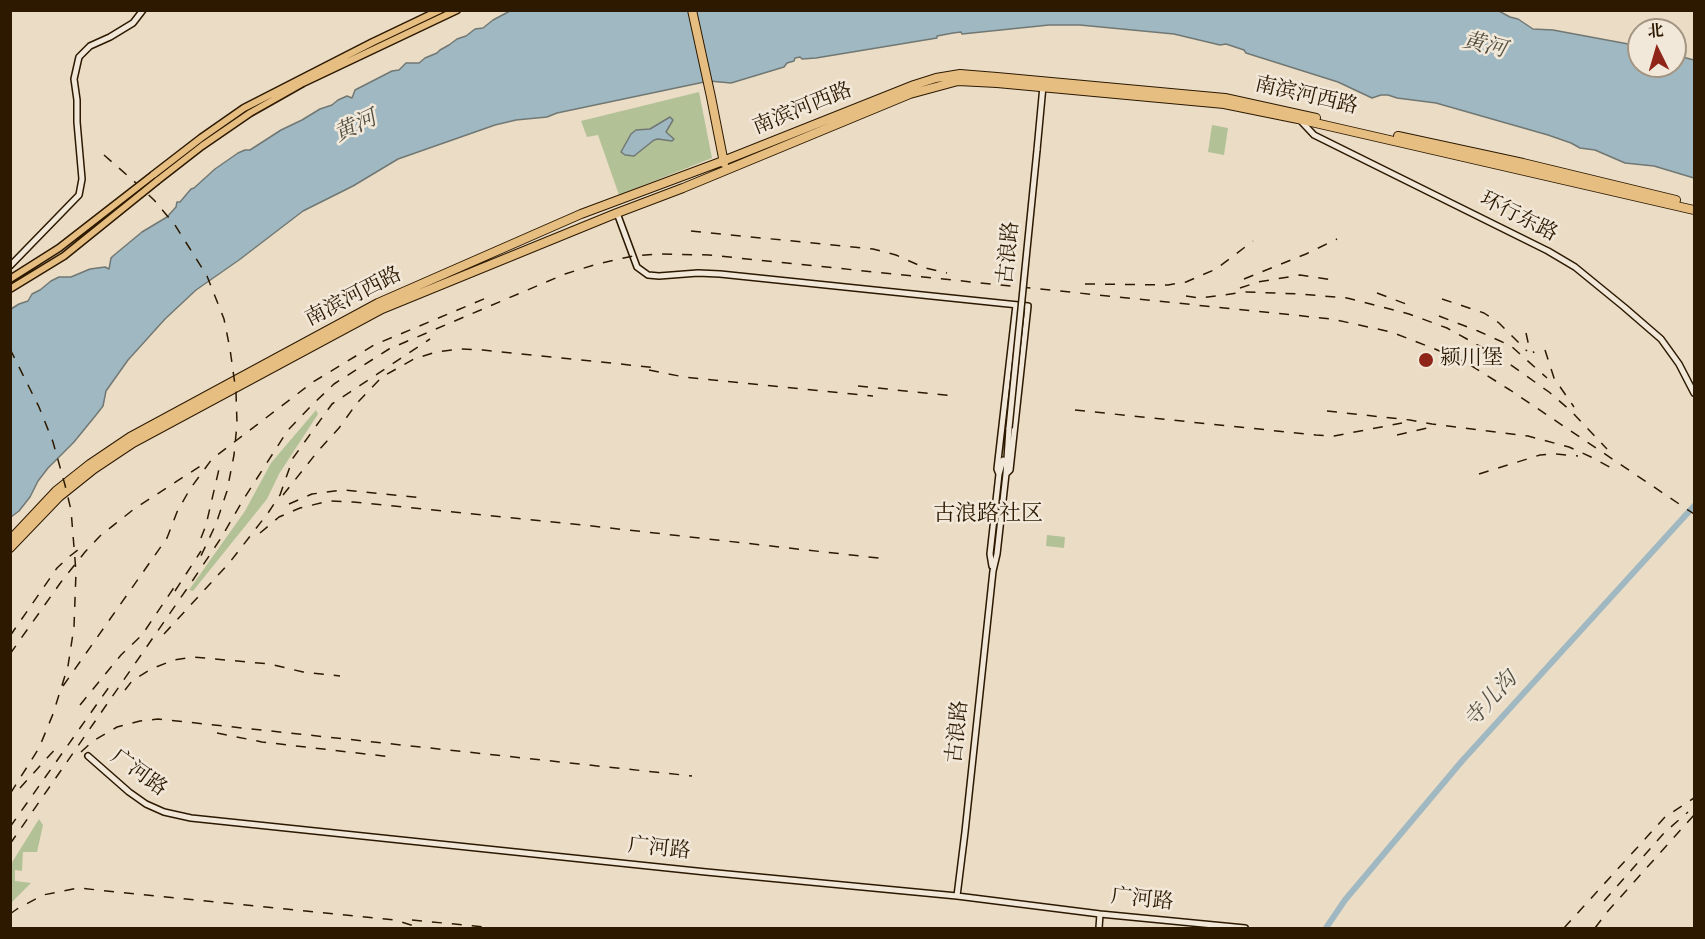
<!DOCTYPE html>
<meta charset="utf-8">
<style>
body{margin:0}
#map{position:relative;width:1705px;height:939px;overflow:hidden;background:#ebdcc5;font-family:"IM FELL English","Noto Serif SC",serif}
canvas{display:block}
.frame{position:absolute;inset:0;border:12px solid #2c1900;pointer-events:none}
.north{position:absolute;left:1627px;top:18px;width:60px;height:60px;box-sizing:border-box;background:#f2e8d9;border:2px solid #a39582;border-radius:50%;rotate:355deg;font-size:16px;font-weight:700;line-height:24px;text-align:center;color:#2c1900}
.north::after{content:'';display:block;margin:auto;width:21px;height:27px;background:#8f2418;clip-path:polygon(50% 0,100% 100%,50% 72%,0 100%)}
</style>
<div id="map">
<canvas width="1705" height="939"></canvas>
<div class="frame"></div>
<div class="north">北</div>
</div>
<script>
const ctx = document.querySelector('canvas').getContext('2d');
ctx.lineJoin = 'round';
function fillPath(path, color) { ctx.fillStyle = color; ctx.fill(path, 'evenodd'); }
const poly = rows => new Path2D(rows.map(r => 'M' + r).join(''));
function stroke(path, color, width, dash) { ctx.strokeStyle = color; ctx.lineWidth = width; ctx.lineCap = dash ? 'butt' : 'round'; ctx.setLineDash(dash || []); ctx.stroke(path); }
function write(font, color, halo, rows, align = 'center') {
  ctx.font = font + ' "IM FELL English","Noto Serif SC",serif'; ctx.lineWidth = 5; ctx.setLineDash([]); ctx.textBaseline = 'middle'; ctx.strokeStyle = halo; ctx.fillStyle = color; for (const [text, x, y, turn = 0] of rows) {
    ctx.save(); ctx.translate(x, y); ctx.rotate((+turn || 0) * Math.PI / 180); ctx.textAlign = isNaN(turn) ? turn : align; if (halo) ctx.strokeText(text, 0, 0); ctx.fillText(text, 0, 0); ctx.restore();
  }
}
fillPath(poly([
 [699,92,712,158,619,195,598,135,587,137,581,121],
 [1212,125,1228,128,1224,155,1208,152],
 [316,410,318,414,279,474,267,499,193,591,189,590,245,511,271,463],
 [1047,535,1065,537,1064,548,1046,546],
 [39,819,43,825,37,852,23,852,22,871,15,870,15,881,31,883,11,903,11,864]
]), '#b3c197');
const water = poly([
 [1497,10,1510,17,1518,19,1533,29,1553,30,1639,46,1639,66,1675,66,1675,55,1694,60,1694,178,1654,166,1625,163,1595,150,1580,148,1571,143,1548,135,1436,103,1397,98,1388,95,1381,95,1372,98,1338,82,1246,53,1244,50,1226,44,1220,45,1174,34,1080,25,1049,25,962,34,961,32,953,33,937,36,937,38,816,58,802,59,800,57,795,58,794,61,787,63,784,67,731,83,709,81,557,113,547,117,516,120,495,125,398,159,353,186,303,211,239,260,196,290,165,319,128,360,106,391,103,406,96,415,74,442,48,468,38,481,30,497,19,511,11,517,11,309,19,304,28,301,32,294,40,290,51,281,59,277,71,277,90,269,105,267,109,269,111,258,113,256,142,232,167,217,176,207,177,202,180,202,191,189,194,188,215,169,238,153,245,150,250,150,281,130,302,120,320,109,332,105,338,100,347,96,352,98,355,90,392,71,399,70,406,63,419,63,425,58,437,53,440,50,449,45,457,39,466,36,475,29,483,28,493,20,510,11,1497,10],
 [670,117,673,120,666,132,674,139,672,141,658,139,654,140,634,156,625,155,621,152,631,134,636,130,650,129,670,117]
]);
fillPath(water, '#9fb8c1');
stroke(water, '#717874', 1.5);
stroke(poly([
 [1326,928,1345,900,1462,761,1694,506]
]), '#9fb8c1', 6);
const secondary = poly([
 [1299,119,1314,135,1548,251,1575,267,1624,307,1661,339,1679,364,1694,393],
 [1037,150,1043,86],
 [617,213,637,267,648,275,659,276,698,273,720,274,1028,306,1010,470,1006,474],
 [10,266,79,195,82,179,77,122,77,100,74,79,79,57,90,46,110,37,133,23,143,10],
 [999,474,997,469,1016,305],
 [992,566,990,554,999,474,1003,460],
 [88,756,129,792,146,804,164,812,191,818,706,872,957,896,1100,914,1245,928],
 [957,896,965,832,993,571,997,554,1006,474,1009,428],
 [1099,928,1100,914]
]);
const primary = poly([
 [153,175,201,138,244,108,373,42,440,10],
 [157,181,202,146,250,113,303,83,457,10]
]);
const highway = poly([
 [692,10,711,97,724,163],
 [1398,136,1523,163,1676,200],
 [10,540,56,491,90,464,130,437,378,303,581,214,723,161,914,85,936,78,960,74,997,77,1225,98,1316,118],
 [10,548,59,497,94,469,133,443,382,309,617,213,683,188,910,94,958,81,997,83,1224,104,1298,119,1694,210]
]);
stroke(secondary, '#2c1900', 8);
stroke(primary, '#2c1900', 9);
stroke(highway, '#2c1900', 10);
stroke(secondary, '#f2e8d9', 5);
stroke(primary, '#e6be82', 6);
stroke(highway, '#e6be82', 8);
stroke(poly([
 [104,155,136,183,154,200,175,225,207,276,224,319,230,349,236,392,237,424,234,455,227,491,216,524,199,560],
 [691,231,873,249,896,255,925,268,947,273],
 [1244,279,1306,254,1337,239],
 [1085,284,1168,285,1186,282,1216,269,1253,241],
 [1240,288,1258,282,1300,275,1334,280],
 [1377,293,1414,307],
 [1186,296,1200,298,1246,292,1300,294,1347,298,1409,314,1447,328,1501,358,1549,392,1571,411,1607,449],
 [1442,299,1484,313,1499,323,1527,351],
 [1439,316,1478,331,1511,346,1547,378],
 [1526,333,1528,342,1534,353],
 [10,349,39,407,53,442,65,485,71,510,76,572,74,627,68,666,53,714,39,748,10,794],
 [1545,350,1554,378,1574,407],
 [649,370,684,377,873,396],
 [858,386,954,396],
 [1075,410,1316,435,1334,436,1402,423],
 [1327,411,1410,420,1432,424,1528,436,1569,447,1591,457,1615,470],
 [1397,435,1432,427],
 [1479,474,1540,455,1556,454,1578,456],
 [283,495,318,451,339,428,357,403,382,377,414,359,436,352,461,349,483,350,659,368],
 [289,504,312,494,343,490,424,498],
 [260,533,279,517,300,508,329,501,353,502,583,525,887,559],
 [201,538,206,525,219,469],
 [175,591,201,551],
 [164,634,230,562,268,513,280,495,293,458,332,404,430,339],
 [10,636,57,568,70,556,79,549],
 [10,654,61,582,85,552,100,536,134,509,202,465],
 [63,686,167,538,177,512,190,489,212,459,313,382,374,345,491,296],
 [125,690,132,681,151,669,174,660,193,657,270,664,303,672,340,676],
 [80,705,121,655,142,635,177,583],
 [217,733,262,742,392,757],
 [81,752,93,741,117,727,140,721,158,719,692,776],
 [20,788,58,746],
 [10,827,114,680],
 [10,844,193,580,221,538,243,500,288,430,313,404,334,384,389,349,565,274,597,264,633,256,659,254,709,255,1332,319,1391,332,1435,349,1467,363,1510,390,1694,514],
 [1604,901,1665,832,1688,812],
 [10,914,17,909,43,895,78,888,395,920,421,928],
 [412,920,495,928],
 [1564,928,1665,817,1694,798],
 [1595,928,1608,911,1694,815]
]), '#2c1900', 1.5, [10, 10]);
const secondaryBridge = poly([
 [1009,428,1037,150]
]);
const primaryBridge = poly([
 [10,279,59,248,153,175],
 [10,289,64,256,157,181]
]);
stroke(secondaryBridge, '#2c1900', 8, []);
stroke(primaryBridge, '#2c1900', 9, []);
stroke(secondaryBridge, '#f2e8d9', 5);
stroke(primaryBridge, '#e6be82', 6);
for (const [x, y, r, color] of [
 [1426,360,8,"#8f2418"]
]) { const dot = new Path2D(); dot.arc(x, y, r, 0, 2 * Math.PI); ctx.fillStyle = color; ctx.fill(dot); stroke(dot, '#f2e8d9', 2); }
write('21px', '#2c1900', '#f2e8d9', [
 ["南滨河西路",1306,97,13],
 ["南滨河西路",803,110,-22],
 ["环行东路",1518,218,27],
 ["古浪路",1010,253,-84],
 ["南滨河西路",354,298,-27],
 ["古浪路",959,732,-84],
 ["广河路",138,774,36],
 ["广河路",659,850,6],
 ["广河路",1142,901,6]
]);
write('21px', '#2c1900', '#f2e8d9', [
 ["颍川堡",1440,360]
], 'left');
write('italic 22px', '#545144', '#f2e8d9', [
 ["黄河",1484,47,14],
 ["黄河",356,128,-25],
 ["寺儿沟",1492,701,-48]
]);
write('22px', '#2c1900', '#f2e8d9', [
 ["古浪路社区",988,515]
]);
</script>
